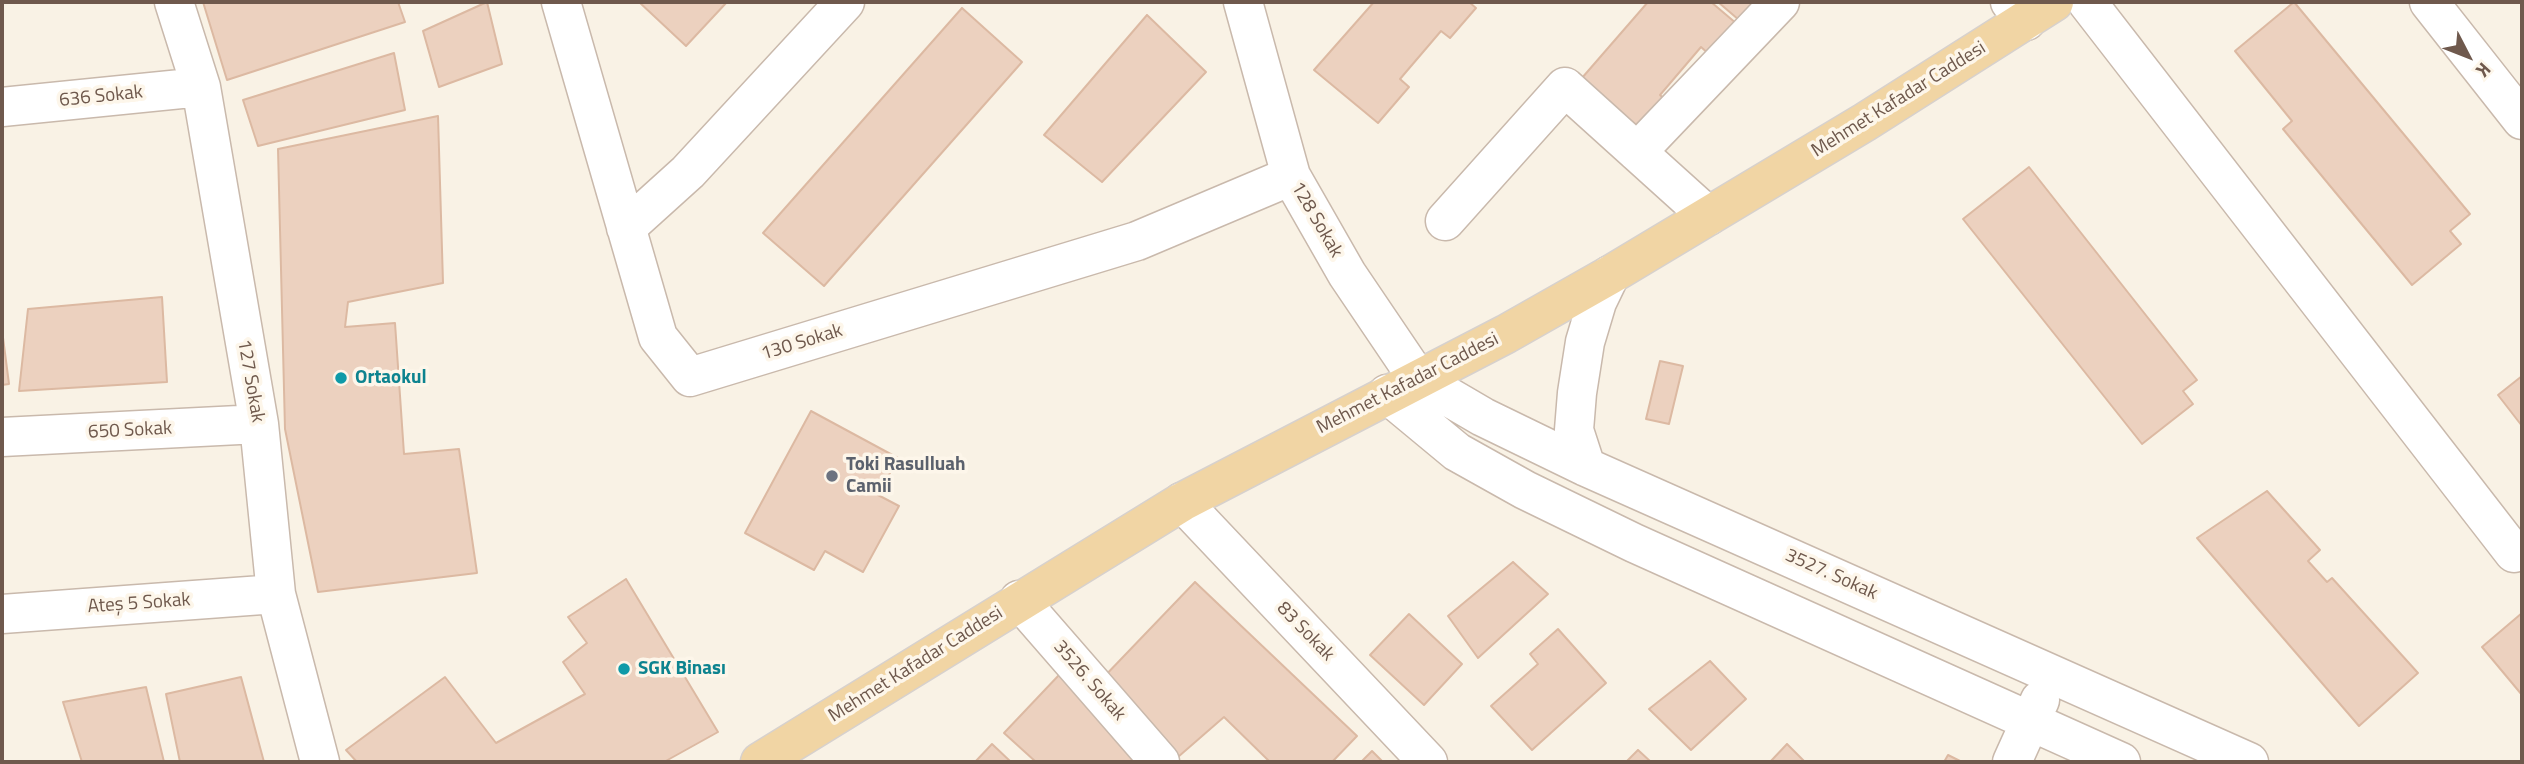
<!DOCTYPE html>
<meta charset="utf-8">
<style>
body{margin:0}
#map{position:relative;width:2524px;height:764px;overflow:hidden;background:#f9f2e5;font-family:"Titillium Web",sans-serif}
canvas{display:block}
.frame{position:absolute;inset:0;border:4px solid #6f594d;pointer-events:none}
.north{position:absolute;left:2433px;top:21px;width:70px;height:70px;-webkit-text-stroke:5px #fdf6ea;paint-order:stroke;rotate:132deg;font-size:19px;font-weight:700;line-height:28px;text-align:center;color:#6f594d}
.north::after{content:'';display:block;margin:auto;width:24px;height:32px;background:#6f594d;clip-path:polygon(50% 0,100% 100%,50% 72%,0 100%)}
</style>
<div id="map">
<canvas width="2524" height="764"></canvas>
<div class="frame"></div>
<div class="north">K</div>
</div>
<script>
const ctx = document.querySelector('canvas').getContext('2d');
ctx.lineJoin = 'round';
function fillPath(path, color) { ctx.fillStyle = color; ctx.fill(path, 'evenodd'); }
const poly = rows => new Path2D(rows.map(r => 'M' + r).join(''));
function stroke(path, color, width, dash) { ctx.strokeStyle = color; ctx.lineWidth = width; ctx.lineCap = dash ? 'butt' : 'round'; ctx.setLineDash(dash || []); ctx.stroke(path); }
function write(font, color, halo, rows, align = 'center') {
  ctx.font = font + ' "Titillium Web",sans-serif'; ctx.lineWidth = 7; ctx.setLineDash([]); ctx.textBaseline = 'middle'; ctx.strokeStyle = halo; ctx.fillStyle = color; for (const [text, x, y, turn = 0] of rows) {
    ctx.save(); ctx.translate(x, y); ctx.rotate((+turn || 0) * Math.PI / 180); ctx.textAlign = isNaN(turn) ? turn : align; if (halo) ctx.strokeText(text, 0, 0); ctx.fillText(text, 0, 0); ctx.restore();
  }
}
const building = poly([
 [203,2,398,2,405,22,227,80,203,2],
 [487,2,502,64,439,87,423,31,487,2],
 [639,2,727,2,686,46,639,2],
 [1374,2,1469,2,1476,8,1450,38,1441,31,1400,79,1409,87,1378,123,1314,70,1374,2],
 [1648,2,1711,2,1737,24,1710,55,1701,47,1660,95,1669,103,1638,139,1575,86,1648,2],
 [1718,2,1755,2,1739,20,1718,2],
 [2294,2,2470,214,2450,231,2461,244,2412,285,2283,129,2292,121,2235,51,2294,2],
 [962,8,1022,62,824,286,763,233,962,8],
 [1147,15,1206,72,1102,182,1044,135,1147,15],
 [394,53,405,110,258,146,243,100,394,53],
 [438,116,443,283,348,302,345,327,395,323,404,454,459,449,477,573,318,592,285,429,278,149,438,116],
 [2029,167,2197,380,2183,391,2193,404,2142,444,1963,219,2029,167],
 [162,297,167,382,19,391,28,309,162,297],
 [2,330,9,384,2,385,2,330],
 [1660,361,1683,366,1669,424,1646,419,1660,361],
 [2522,376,2522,426,2498,395,2522,376],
 [811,411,898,458,878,495,899,506,863,572,825,551,814,570,745,533,811,411],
 [2267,491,2320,550,2308,561,2327,582,2332,578,2418,673,2359,726,2197,538,2267,491],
 [1513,562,1548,594,1478,658,1448,616,1513,562],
 [626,579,718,732,664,762,357,762,346,750,445,677,496,743,585,694,563,662,587,643,568,617,626,579],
 [1195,582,1357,736,1332,762,1270,762,1224,717,1178,757,1100,681,1195,582],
 [2522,613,2522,695,2482,647,2522,613],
 [1409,614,1462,664,1424,705,1370,655,1409,614],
 [1558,629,1606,683,1532,750,1491,706,1538,664,1530,654,1558,629],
 [1710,661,1746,699,1691,750,1649,709,1710,661],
 [1059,675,1140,751,1130,762,1036,762,1004,733,1059,675],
 [241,677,264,762,180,762,166,694,241,677],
 [146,687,164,762,82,762,63,702,146,687],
 [992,744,1011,762,975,762,992,744],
 [1787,744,1805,762,1770,762,1787,744],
 [1638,750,1651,762,1626,762,1638,750],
 [1372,751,1383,762,1361,762,1372,751],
 [1948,755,1962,762,1944,762,1948,755]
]);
fillPath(building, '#ecd1bf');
stroke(building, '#dcb9a2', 2);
const minor = poly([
 [174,2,201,87,259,424,276,594,320,762],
 [561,2,658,337,690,377,1137,241,1291,176],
 [1243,2,1291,176,1347,274,1418,379,1483,417,1586,467,2249,762],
 [2010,2,2026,21],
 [2087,2,2514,553],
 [2429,2,2522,120],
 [2,107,201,87],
 [1637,152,1780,2],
 [1445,221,1565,87,1708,216],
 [626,228,688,172,845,2],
 [1387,394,1457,452,1525,490,1634,543,2121,762],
 [2,437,259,424],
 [1586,467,1574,430,1577,393,1585,342,1597,302,1610,275],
 [1182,502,1428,762],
 [1019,600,1160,762],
 [2,614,276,594],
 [2012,762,2040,700]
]);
const major = poly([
 [760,762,1182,502,1506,334,1610,275,1865,122,2054,2]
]);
stroke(minor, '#c9b9ac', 41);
stroke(major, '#d7d1cd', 41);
stroke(minor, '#fff', 38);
stroke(major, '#f1d5a4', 38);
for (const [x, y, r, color] of [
 [341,378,7,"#0f9aa8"],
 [832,476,7,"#6b7280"],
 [624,669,7,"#0f9aa8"]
]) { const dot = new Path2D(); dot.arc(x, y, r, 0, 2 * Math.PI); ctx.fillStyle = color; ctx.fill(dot); stroke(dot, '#fdf6ea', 2.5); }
write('19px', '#6f594d', '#fdf6ea', [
 ["636 Sokak",101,97,-6],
 ["Mehmet Kafadar Caddesi",1899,100,-32],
 ["128 Sokak",1316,220,60],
 ["130 Sokak",802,343,-17],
 ["127 Sokak",250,381,80],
 ["Mehmet Kafadar Caddesi",1408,384,-27],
 ["650 Sokak",130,431,-3],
 ["3527. Sokak",1831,575,24],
 ["Ateş 5 Sokak",139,604,-4],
 ["83 Sokak",1305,632,46],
 ["Mehmet Kafadar Caddesi",916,665,-32],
 ["3526. Sokak",1089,681,49]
]);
write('bold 19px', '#0d838f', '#fdf6ea', [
 ["Ortaokul",355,378],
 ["SGK Binası",638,669]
], 'left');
write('bold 19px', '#5b616d', '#fdf6ea', [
 ["Toki Rasulluah",846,465],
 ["Camii",846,487]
], 'left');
</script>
